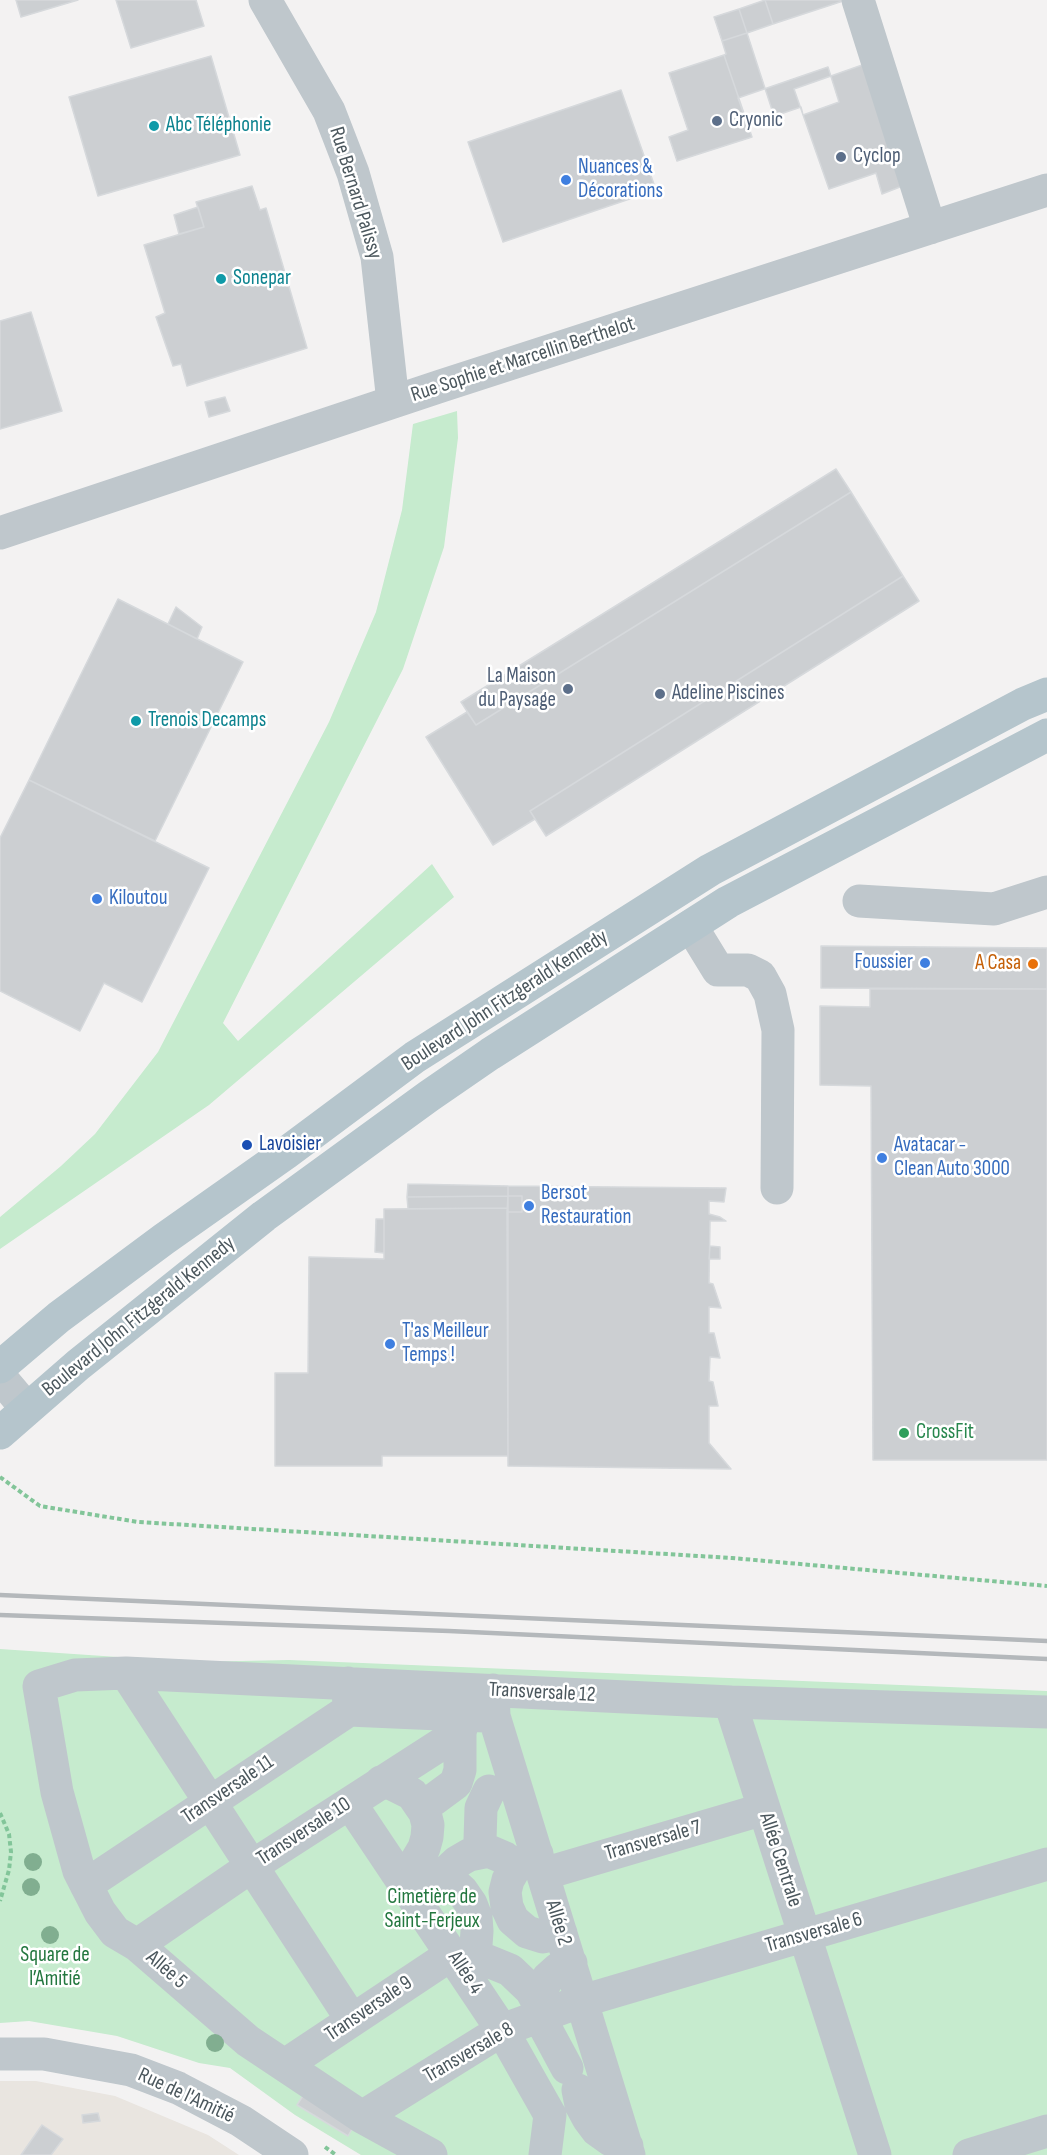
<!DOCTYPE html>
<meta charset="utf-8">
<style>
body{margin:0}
canvas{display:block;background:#f3f2f2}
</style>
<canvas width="1047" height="2155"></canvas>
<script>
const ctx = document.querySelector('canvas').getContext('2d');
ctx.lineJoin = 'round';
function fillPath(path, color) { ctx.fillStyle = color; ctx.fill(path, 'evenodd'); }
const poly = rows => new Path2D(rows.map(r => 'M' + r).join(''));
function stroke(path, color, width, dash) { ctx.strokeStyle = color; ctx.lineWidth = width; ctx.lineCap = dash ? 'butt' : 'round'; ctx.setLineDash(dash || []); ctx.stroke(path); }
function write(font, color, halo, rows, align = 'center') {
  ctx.font = font + ' "Sofia Sans Condensed",sans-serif'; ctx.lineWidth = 5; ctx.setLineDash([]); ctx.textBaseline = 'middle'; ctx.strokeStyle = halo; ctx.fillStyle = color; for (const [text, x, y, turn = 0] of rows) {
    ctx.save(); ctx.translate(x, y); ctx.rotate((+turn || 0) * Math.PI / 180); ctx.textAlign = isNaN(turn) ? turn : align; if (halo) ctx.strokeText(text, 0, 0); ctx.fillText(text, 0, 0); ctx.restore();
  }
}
fillPath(poly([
 [0,2081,36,2081,115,2096,208,2135,239,2155,0,2155]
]), '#e9e5e0');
fillPath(poly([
 [457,411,458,438,444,547,403,669,223,1023,238,1041,432,864,454,897,209,1105,0,1249,0,1217,61,1166,95,1134,158,1052,329,722,376,612,402,510,413,424],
 [0,1649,192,1662,289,1660,1047,1691,1047,2155,361,2155,295,2115,230,2068,199,2063,117,2036,29,2021,0,2023]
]), '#c6ebce');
const building = poly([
 [16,0,78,0,21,17,16,0],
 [116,0,196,0,204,26,131,48,116,0],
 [765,0,843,0,843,1,773,24,765,0],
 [765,0,773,24,747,33,739,9,765,0],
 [739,9,747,33,722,41,714,17,739,9],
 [747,33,774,116,748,125,724,55,726,54,722,41,747,33],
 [724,55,752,137,677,161,669,137,688,130,669,73,724,55],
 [211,56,240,155,98,196,69,97,211,56],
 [865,64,905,185,882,194,876,173,829,189,794,89,865,64],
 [828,67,839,102,803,115,801,107,748,125,738,98,828,67],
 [621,90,656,190,503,242,468,142,621,90],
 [252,186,260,210,266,208,307,348,187,386,181,364,173,366,156,317,165,313,144,245,204,227,196,202,252,186],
 [198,207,204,227,179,234,174,215,198,207],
 [31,312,62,411,0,429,0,321,31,312],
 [225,397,230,411,209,417,205,402,225,397],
 [836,469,851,492,476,725,461,702,836,469],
 [851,492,903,576,530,811,535,819,493,845,426,737,467,712,476,725,851,492],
 [903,576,919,601,546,836,530,811,903,576],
 [118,599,243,662,155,841,29,780,118,599],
 [176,607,202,627,197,639,168,624,176,607],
 [29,780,209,868,142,1002,104,983,80,1031,0,991,0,838,29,780],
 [821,946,1047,948,1047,989,821,988,821,946],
 [870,989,1047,989,1047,1460,873,1460,871,1086,820,1085,820,1006,870,1007,870,989],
 [408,1184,508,1186,508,1196,407,1197,408,1184],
 [508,1186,726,1188,724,1202,709,1201,709,1214,720,1217,726,1221,710,1221,709,1283,713,1284,721,1308,709,1307,709,1333,714,1333,720,1358,710,1357,709,1381,713,1382,718,1406,709,1406,709,1443,731,1469,508,1466,507,1212,522,1212,522,1196,508,1196,508,1186],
 [508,1196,508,1208,408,1209,407,1197,508,1196],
 [508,1196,522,1196,522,1212,507,1212,508,1196],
 [508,1208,508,1456,382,1456,382,1466,275,1466,275,1373,308,1373,309,1257,384,1259,384,1209,508,1208],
 [376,1219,384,1219,384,1253,375,1252,376,1219],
 [710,1246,720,1247,720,1259,709,1259,710,1246],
 [306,2091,356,2122,348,2136,297,2105,306,2091],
 [98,2113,100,2121,83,2123,82,2115,98,2113],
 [42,2125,63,2139,51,2155,21,2155,42,2125]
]);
fillPath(building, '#cccfd2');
stroke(building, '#d6d9dc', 1.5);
stroke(poly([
 [0,1477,40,1506,138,1522,732,1558,1047,1586],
 [0,1813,9,1834,11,1852,9,1870,0,1901],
 [325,2147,336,2155]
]), '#82c599', 4, [4.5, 3]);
stroke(poly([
 [265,0,329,111,353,173,377,257,393,402],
 [858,0,930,228],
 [0,533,441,386,1047,190],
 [859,901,994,909,1047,892],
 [691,926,718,970,748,970,760,976,770,994,778,1030,777,1188],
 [0,1377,27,1409],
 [126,1673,352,2020],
 [493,1690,494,1716,629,2155],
 [730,1702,875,2155],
 [349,1710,485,1716],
 [381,1782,392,1784,412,1794,425,1813,428,1825,427,1837,424,1848,411,1870],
 [419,1802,433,1800,456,1783,460,1770,460,1732],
 [350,1803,502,2030,550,2115,545,2155],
 [484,1852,480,1840,481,1808,489,1791],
 [537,1854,516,1866,508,1880,505,1892,507,1907,513,1920,527,1932,543,1937,561,1933],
 [396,1872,421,1870,436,1873,450,1880,462,1891,471,1904,476,1917,477,1931,476,1945,472,1958],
 [543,1874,764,1809],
 [442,1876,457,1862,469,1855,484,1852,491,1852,505,1858,516,1866],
 [86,1885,349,1710,348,1683],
 [137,1945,252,1866,460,1732,465,1715],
 [458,1962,472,1958,483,1959,510,1970,531,1990,538,2003],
 [0,2054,44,2054,131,2070,178,2088,241,2121,292,2155],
 [285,2065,452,1954],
 [567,2068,539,2016,538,2003,541,1990,548,1978,558,1969,571,1963],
 [578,2090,581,2105,588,2118,597,2130,611,2140,627,2146],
 [362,2117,502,2030,582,2001,1047,1864],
 [431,2155,362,2117,248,2041,137,1945,115,1932,100,1912,79,1871,57,1792,39,1686,75,1675,126,1673,730,1702,1047,1712],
 [969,2155,1047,2131]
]), '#bfc7cc', 33);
stroke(poly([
 [0,1367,59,1317,164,1239,286,1153,415,1057,710,870,1023,704,1047,694],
 [0,1433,78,1365,264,1216,429,1096,490,1054,728,902,1047,735]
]), '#b5c5cc', 33);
stroke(poly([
 [0,1595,1047,1641],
 [0,1615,449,1631,1047,1659]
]), '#b4b8bb', 4.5);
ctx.fillStyle = '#81ae90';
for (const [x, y] of [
 [33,1862],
 [31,1887],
 [50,1935],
 [215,2043]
]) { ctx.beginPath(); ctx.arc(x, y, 9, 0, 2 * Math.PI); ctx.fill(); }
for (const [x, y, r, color] of [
 [717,121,6,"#5c6f8a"],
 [154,126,6,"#0f9aa8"],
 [841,157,6,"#5c6f8a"],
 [566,180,6,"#3f7fe0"],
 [221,279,6,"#0f9aa8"],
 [568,689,6,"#5c6f8a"],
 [660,694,6,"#5c6f8a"],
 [136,721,6,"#0f9aa8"],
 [97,899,6,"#3f7fe0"],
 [925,963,6,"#3f7fe0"],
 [1033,964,6,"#e8710a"],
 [247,1145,6,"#1a4fb4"],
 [882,1158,6,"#3f7fe0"],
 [529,1206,6,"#3f7fe0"],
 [390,1344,6,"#3f7fe0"],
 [904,1433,6,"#2e9e5b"]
]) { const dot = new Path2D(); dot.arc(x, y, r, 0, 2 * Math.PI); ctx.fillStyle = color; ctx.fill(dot); stroke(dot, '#fff', 2); }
write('21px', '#4e5e75', '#fff', [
 ["Cryonic",729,121],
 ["Cyclop",853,157],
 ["La Maison",556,677,"right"],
 ["du Paysage",556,701,"right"],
 ["Adeline Piscines",672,694]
], 'left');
write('21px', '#0d838f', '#fff', [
 ["Abc Téléphonie",166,126],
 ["Sonepar",233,279],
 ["Trenois Decamps",148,721]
], 'left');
write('21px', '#366cbe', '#fff', [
 ["Nuances &",578,168],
 ["Décorations",578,192],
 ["Kiloutou",109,899],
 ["Foussier",913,963,"right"],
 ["Avatacar -",894,1146],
 ["Clean Auto 3000",894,1170],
 ["Bersot",541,1194],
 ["Restauration",541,1218],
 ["T'as Meilleur",402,1332],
 ["Temps !",402,1356]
], 'left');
write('21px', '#4b575d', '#fff', [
 ["Rue Bernard Palissy",355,193,73],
 ["Rue Sophie et Marcellin Berthelot",523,360,-18],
 ["Boulevard John Fitzgerald Kennedy",505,1001,-33],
 ["Boulevard John Fitzgerald Kennedy",139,1317,-39],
 ["Transversale 12",542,1693,3],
 ["Transversale 11",228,1790,-34],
 ["Transversale 10",304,1832,-33],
 ["Transversale 7",653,1841,-16],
 ["Allée Centrale",780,1860,72],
 ["Allée 2",558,1923,73],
 ["Transversale 6",814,1933,-16],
 ["Allée 5",166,1970,41],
 ["Allée 4",465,1973,57],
 ["Transversale 9",369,2009,-34],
 ["Transversale 8",469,2053,-30],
 ["Rue de l'Amitié",186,2096,25]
]);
write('21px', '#c56008', '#fff', [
 ["A Casa",1021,964]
], 'right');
write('21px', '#164399', '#fff', [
 ["Lavoisier",259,1145]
], 'left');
write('21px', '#27864d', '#fff', [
 ["CrossFit",916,1433]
], 'left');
write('21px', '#23773f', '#fff', [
 ["Cimetière de",432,1898],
 ["Saint-Ferjeux",432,1922],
 ["Square de",55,1956],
 ["l’Amitié",55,1980]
]);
</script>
